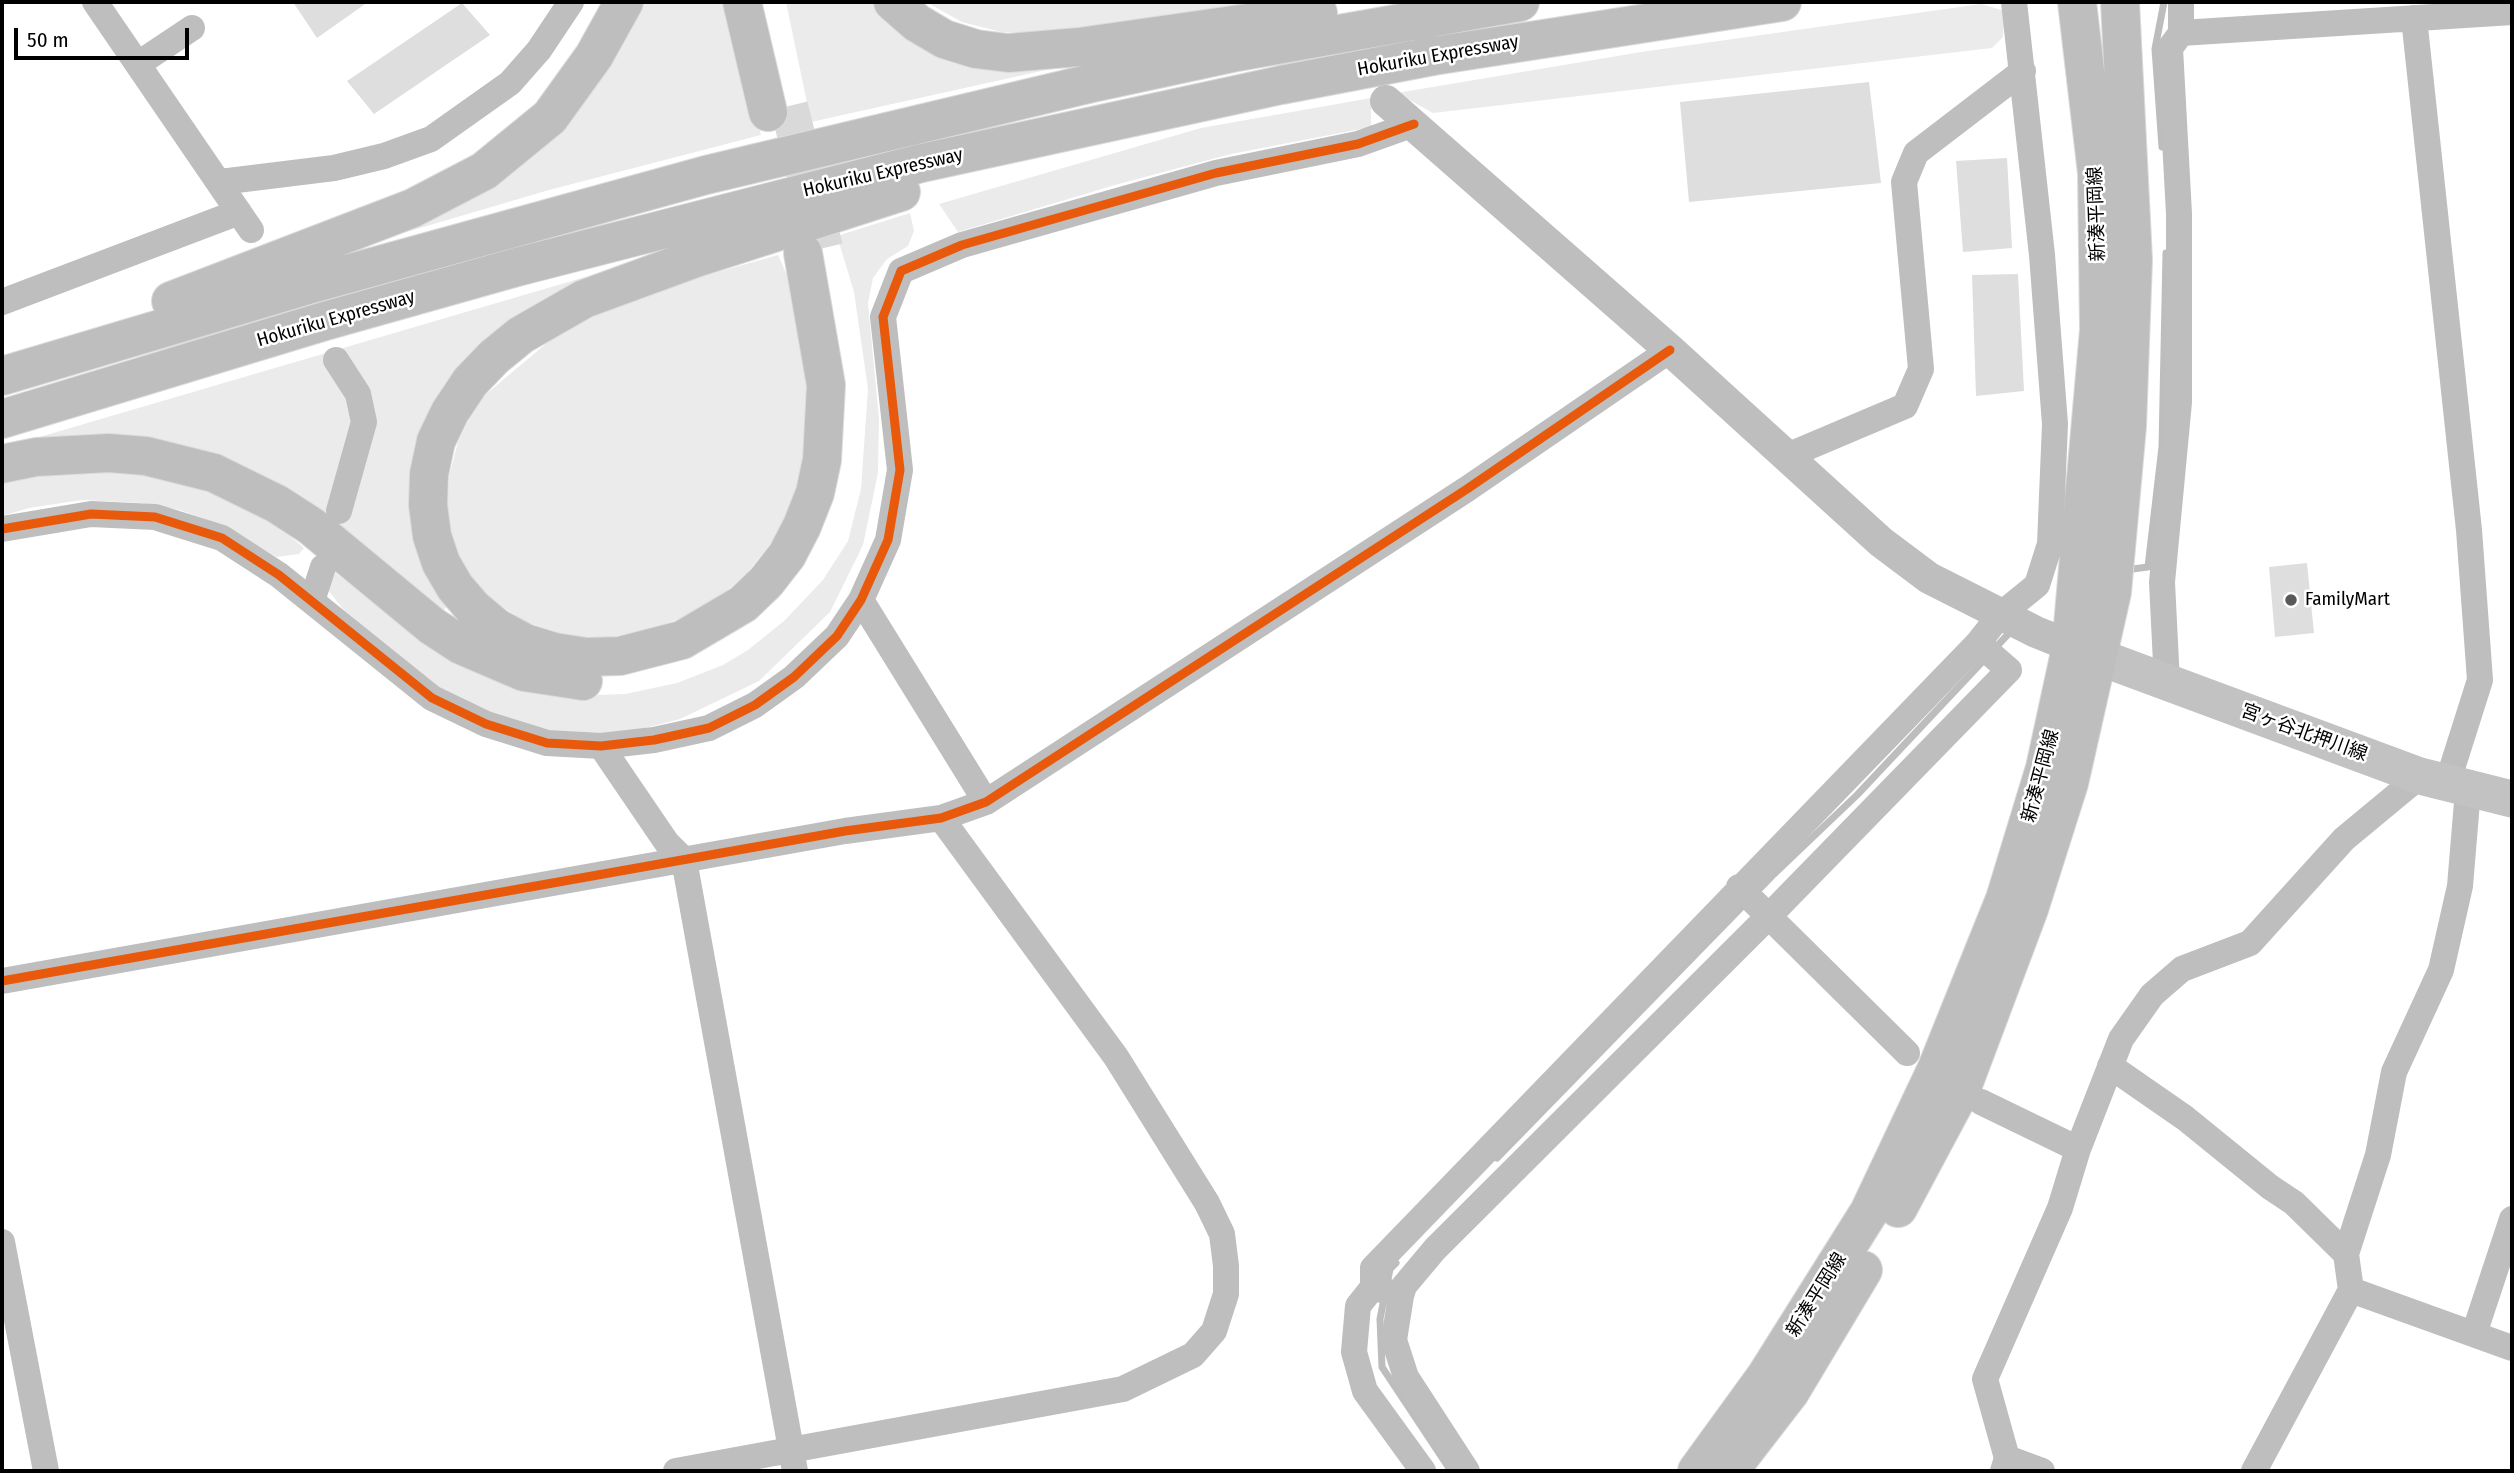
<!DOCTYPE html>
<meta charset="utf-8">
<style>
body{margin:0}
#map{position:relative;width:2514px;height:1473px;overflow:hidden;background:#fff;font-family:"Fira Sans Condensed",sans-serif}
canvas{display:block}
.frame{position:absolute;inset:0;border:4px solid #000;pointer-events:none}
.scale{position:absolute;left:14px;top:28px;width:175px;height:32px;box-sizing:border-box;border:4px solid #000;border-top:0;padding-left:9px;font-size:21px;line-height:24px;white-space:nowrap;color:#000;-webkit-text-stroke:5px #fff;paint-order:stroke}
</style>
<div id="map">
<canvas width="2514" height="1473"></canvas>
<div class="frame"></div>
<div class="scale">50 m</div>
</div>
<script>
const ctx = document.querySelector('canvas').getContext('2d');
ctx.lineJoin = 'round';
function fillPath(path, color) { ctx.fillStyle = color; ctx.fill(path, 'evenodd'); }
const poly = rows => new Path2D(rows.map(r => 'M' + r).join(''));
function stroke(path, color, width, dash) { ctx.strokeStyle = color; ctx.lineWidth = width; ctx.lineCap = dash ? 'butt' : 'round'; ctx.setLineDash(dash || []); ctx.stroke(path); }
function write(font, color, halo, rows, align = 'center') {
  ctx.font = font + ' "Fira Sans Condensed","Noto Sans JP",sans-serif'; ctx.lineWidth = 5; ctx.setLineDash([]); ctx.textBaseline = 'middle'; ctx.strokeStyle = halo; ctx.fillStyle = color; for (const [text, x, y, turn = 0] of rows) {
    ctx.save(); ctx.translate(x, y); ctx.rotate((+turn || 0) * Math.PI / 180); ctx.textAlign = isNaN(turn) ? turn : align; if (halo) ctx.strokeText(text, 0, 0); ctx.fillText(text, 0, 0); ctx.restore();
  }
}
fillPath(poly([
 [640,2,725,2,761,135,549,190,403,233,491,181],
 [786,2,874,2,1064,66,811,122],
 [926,2,1261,2,1052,33,1001,32,962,22],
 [1981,4,2005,11,2003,37,1992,48,1433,113,1397,93,1641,52],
 [1371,98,1371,127,1231,154,1115,185,958,232,939,204,1201,128],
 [910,213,914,231,908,246,887,259,873,278,868,303,879,419,878,473,863,545,830,612,759,681,680,719,634,731,571,735,536,731,490,716,434,687,343,609,328,590,332,570,433,647,573,696,625,694,677,683,723,665,748,650,784,621,823,580,848,541,861,489,868,389,854,292,837,236],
 [778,255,794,291,811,387,801,487,778,534,747,573,713,603,658,628,602,639,571,638,527,622,488,598,456,557,447,525,449,477,458,442,478,401,548,342,602,311,672,285],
 [633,263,443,400,448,605,442,612,287,491,2,448],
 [110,470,165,477,216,492,272,521,304,548,299,554,276,557,229,528,180,510,142,503,82,500,29,508,2,516,2,480,49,472]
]), '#ebebeb');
stroke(poly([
 [2162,147,2155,49,2164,2],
 [2125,570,2148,567,2162,447,2166,253],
 [1497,1158,1772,876,1857,795,2014,628],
 [1396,1263,1390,1269,1380,1319,1382,1367,1451,1471]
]), '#bdbdbd', 7);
fillPath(poly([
 [293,2,368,2,317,38],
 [462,3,490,35,374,114,347,81],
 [1869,82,1881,183,1689,202,1680,102],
 [2007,158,2012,248,1963,252,1956,161],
 [2018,274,2024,391,1976,396,1972,275],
 [2307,563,2314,633,2275,637,2269,567]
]), '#dedede');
stroke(poly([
 [789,106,824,248]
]), '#d9d9d9', 38, [38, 19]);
const primary = poly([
 [1898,1208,1961,1090,2029,909,2069,783,2112,592,2127,426,2133,260,2120,2],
 [1697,1471,1766,1376,1869,1212,1937,1068,2005,899,2045,768,2071,648,2099,330,2097,173,2077,2],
 [1729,1471,1790,1392,1863,1270]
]);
const motorway = poly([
 [742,2,768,112],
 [893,2,917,23,944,39,976,49,1008,53,1079,47,1318,13],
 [803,253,826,385,822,460,815,493,802,526,787,555,766,582,743,604,682,640,620,656,586,657,554,652,525,643,497,628,473,608,455,587,441,563,432,536,428,505,429,474,436,441,450,412,470,382,494,357,521,335,584,299,696,258,901,192],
 [171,301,413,208,484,171,550,117,594,56,624,2],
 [2,376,311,284,706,175,1088,84,1237,52,1520,2],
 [2,419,325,321,517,267,922,163,1281,85,1433,56,1782,2],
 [2,464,36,457,109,453,146,456,214,473,277,504,311,526,432,626,461,645,524,672,583,681]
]);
stroke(primary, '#dbdbdb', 40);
stroke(motorway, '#dbdbdb', 40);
stroke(poly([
 [95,2,251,230],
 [2414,18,2469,530,2480,680,2447,784],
 [2181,33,2181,2],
 [138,64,192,28],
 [220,182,334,168,384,156,431,139,510,83,539,50,571,2],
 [2,302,239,212],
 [336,360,358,394,364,422,339,511],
 [1787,456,1905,406,1921,369,1904,182,1916,153,2023,71],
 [2,529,91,514,155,517,222,538,279,575,432,698,486,724,547,743,601,746,654,740,709,728,755,705,794,677,837,636,861,600,888,540,900,470,883,317,901,271,962,245,1216,173,1358,144,1414,124],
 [861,600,986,802],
 [312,601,323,567],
 [2167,683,2162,582,2179,402,2179,214,2170,48,2181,33,2512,12],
 [601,746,667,843,684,860,795,1471],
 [2468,790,2460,886,2441,970,2394,1072,2378,1155,2346,1254,2351,1290,2512,1348],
 [1739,887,1907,1053],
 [2,981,845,831,941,818,986,802,1467,489,1670,350],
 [2110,1066,2185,1118,2270,1187,2294,1203,2346,1254],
 [1981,1102,2078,1149],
 [2,1242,46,1471],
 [1373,1287,1401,1296,1404,1286,1435,1249,1769,916,2009,670,1978,643],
 [1401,1296,1394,1340,1406,1377,1467,1471],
 [2474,1334,2512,1219],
 [2007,1458,2042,1471],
 [676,1471,1123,1389,1193,1355,1214,1331,1226,1294,1226,1266,1222,1234,1207,1203,1116,1057,941,818],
 [1423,1471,1365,1391,1354,1352,1358,1306,1373,1287,1373,1268,1978,643,2000,615,2037,585,2050,544,2055,424,2042,255,2014,2],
 [2003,1471,2007,1458,1985,1379,2060,1208,2078,1149,2121,1039,2152,995,2182,969,2250,943,2344,839,2420,776],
 [2254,1471,2351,1290]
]), '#bebebe', 26);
stroke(poly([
 [1386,101,1670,350,1881,542,1929,578,2036,632,2091,654]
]), '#bebebe', 32);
stroke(poly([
 [2099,657,2420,776,2512,799]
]), '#c2c2c2', 37);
stroke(primary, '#bebebe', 38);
stroke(motorway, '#bebebe', 38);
stroke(poly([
 [2,529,91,514,155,517,222,538,279,575,432,698,486,724,547,743,601,746,654,740,709,728,755,705,794,677,837,636,861,600,888,540,900,470,883,317,901,271,962,245,1216,173,1358,144,1414,124],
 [2,981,845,831,941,818,986,802,1467,489,1670,350]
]), '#e8590c', 9);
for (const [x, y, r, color] of [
 [2291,600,7,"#595959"]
]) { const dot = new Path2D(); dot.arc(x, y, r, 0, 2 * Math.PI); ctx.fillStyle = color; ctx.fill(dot); stroke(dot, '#fff', 2.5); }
write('19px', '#000', '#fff', [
 ["Hokuriku Expressway",1438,56,-10],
 ["Hokuriku Expressway",883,173,-13],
 ["新湊平岡線",2097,214,-92],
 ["Hokuriku Expressway",336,319,-16],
 ["宮ヶ谷北押川線",2304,733,20],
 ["新湊平岡線",2041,776,-75],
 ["新湊平岡線",1817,1295,-58]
]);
write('19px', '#000', '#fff', [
 ["FamilyMart",2305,600]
], 'left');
</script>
